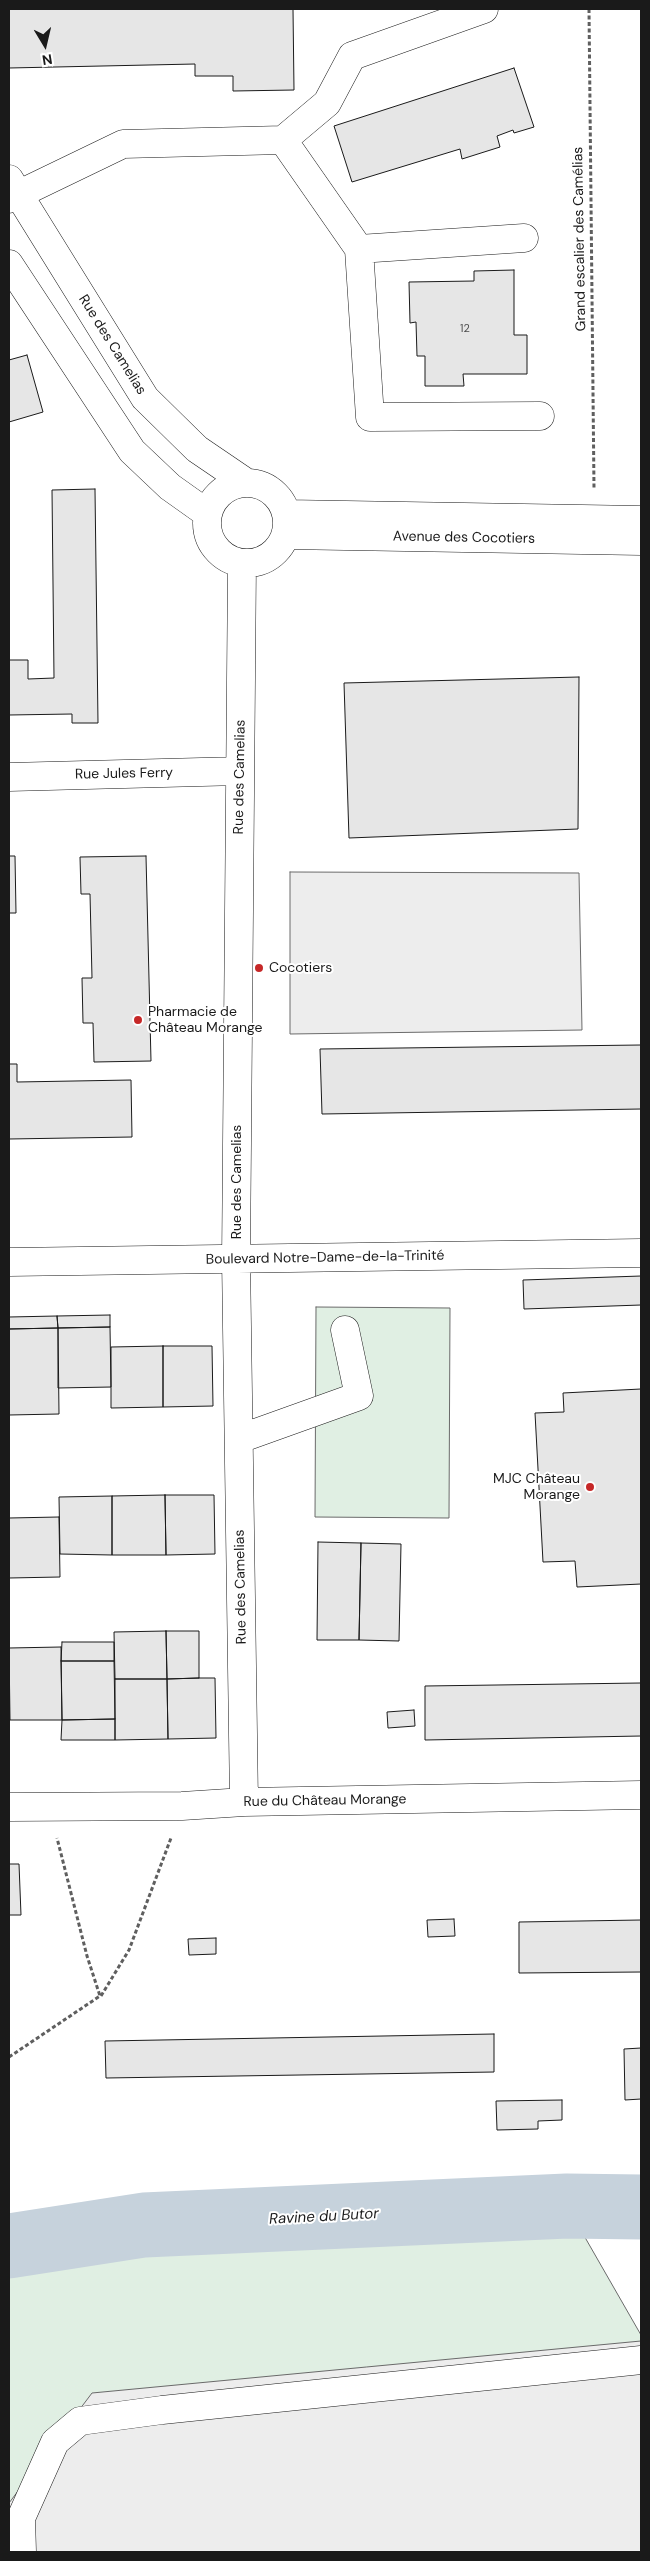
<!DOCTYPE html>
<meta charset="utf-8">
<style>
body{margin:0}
#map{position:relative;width:650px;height:2561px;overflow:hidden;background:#fff;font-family:"DM Sans",sans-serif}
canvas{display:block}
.frame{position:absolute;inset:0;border:10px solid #1a1a1a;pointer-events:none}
.north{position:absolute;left:20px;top:20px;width:50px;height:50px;-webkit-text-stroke:4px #fff;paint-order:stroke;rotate:171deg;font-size:14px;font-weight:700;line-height:20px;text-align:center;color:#1a1a1a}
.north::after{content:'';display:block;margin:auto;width:18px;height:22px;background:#1a1a1a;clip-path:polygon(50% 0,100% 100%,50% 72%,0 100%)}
</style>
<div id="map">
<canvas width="650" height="2561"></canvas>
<div class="frame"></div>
<div class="north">N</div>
</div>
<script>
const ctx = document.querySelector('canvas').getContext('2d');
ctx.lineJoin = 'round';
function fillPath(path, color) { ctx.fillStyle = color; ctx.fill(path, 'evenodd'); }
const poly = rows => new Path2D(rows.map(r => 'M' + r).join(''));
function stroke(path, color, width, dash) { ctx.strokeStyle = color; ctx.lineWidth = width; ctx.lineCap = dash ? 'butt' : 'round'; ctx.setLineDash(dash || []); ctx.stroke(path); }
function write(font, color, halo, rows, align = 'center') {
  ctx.font = font + ' "DM Sans",sans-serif'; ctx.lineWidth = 4; ctx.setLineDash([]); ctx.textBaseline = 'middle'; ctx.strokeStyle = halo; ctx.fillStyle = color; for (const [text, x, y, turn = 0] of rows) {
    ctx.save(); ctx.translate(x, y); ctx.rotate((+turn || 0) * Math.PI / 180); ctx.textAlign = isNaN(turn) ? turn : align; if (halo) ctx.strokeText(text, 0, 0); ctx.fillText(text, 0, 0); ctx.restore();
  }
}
const green = poly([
 [316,1307,450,1308,449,1518,315,1517,316,1307],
 [567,2206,641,2335,641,2552,9,2552,9,2246,144,2225,567,2206]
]);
fillPath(green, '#e0efe3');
stroke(green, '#6a6a6a', 1);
const parking = poly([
 [290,872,579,873,582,1030,290,1034,290,872],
 [641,2341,641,2552,9,2552,9,2503,92,2393,641,2341]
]);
fillPath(parking, '#ededed');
stroke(parking, '#6a6a6a', 1);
stroke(poly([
 [9,2246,144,2225,567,2206,641,2207]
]), '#c6d2dc', 65);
const building = poly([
 [9,9,293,9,294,90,233,91,233,76,195,76,195,64,9,68,9,9],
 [514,68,534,127,514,133,513,130,497,136,500,147,462,159,460,149,352,182,334,126,514,68],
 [514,270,514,335,527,335,527,374,463,374,464,386,425,386,425,356,417,356,416,322,410,323,409,282,474,281,474,271,514,270],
 [27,355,43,412,9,422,9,360,27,355],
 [95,489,98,723,72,723,72,714,9,715,9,660,28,660,28,679,54,678,52,490,95,489],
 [579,677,578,829,349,838,344,683,579,677],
 [9,856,15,856,16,913,9,913,9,856],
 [146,856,151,1061,94,1062,93,1023,83,1023,82,978,92,978,90,894,81,894,80,857,146,856],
 [641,1045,641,1109,322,1114,320,1049,641,1045],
 [9,1064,17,1064,17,1082,131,1080,132,1137,9,1139,9,1064],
 [641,1276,641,1305,524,1309,523,1280,641,1276],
 [110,1315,110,1327,58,1328,57,1316,110,1315],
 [57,1316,58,1328,9,1329,9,1317,57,1316],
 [110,1327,111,1387,58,1388,58,1328,110,1327],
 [58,1328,59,1414,9,1415,9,1329,58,1328],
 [163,1346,212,1346,213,1406,163,1407,163,1346],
 [163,1346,163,1407,111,1408,111,1347,163,1346],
 [641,1389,641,1584,577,1587,575,1561,543,1562,535,1413,564,1412,563,1393,641,1389],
 [165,1495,214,1495,215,1554,166,1555,165,1495],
 [165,1495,166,1555,112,1555,112,1496,165,1495],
 [112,1496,112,1555,60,1554,59,1497,112,1496],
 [59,1517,60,1577,9,1578,9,1518,59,1517],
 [318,1542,361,1543,359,1640,317,1640,318,1542],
 [361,1543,401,1544,399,1641,359,1640,361,1543],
 [166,1631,199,1631,199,1678,167,1679,166,1631],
 [166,1631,167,1679,115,1679,114,1632,166,1631],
 [62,1642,114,1642,114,1661,61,1661,62,1642],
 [61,1647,62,1720,10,1720,9,1648,61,1647],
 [61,1661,114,1661,115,1719,62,1720,61,1661],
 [199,1678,215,1678,216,1738,168,1739,167,1679,199,1678],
 [115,1679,167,1679,168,1739,115,1740,115,1679],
 [641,1683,641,1736,425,1740,425,1686,641,1683],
 [414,1710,415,1726,388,1728,387,1712,414,1710],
 [115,1719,115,1740,61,1740,62,1720,115,1719],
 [9,1864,19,1864,21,1915,9,1915,9,1864],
 [454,1919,455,1936,428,1937,427,1920,454,1919],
 [641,1920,641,1972,519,1973,519,1922,641,1920],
 [216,1938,216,1954,189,1955,188,1939,216,1938],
 [494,2034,494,2072,106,2078,105,2041,494,2034],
 [641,2048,641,2099,625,2100,624,2049,641,2048],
 [562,2100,562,2120,538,2121,538,2129,497,2130,496,2101,562,2100]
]);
fillPath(building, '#e6e6e6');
stroke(building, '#1a1a1a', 1);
const minor = poly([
 [283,140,359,249,370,417,540,416],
 [9,179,145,398,197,449,247,483],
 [9,199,123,144,283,140,327,103,352,56,484,9],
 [359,249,524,238],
 [9,264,132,451,170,487,208,514],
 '207 523a40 40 0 1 1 80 0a40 40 0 1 1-80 0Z',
 [287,514,641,520],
 [286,535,641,541],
 [242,563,236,1259,244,1802],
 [9,777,240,771],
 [9,1262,641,1253],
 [239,1439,359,1396,345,1330],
 [9,1807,182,1806,244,1802,641,1795],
 [22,2552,21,2518,55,2442,80,2421,162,2410,641,2360]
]);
stroke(minor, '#1a1a1a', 29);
stroke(poly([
 [589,9,594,488],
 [101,1996,129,1950,171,1838],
 [9,2057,100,1996,87,1956,57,1838]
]), '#5f5f5f', 3, [4, 2.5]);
stroke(minor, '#fff', 28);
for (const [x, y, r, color] of [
 [259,968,5,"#c62828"],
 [138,1020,5,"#c62828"],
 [590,1487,5,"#c62828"]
]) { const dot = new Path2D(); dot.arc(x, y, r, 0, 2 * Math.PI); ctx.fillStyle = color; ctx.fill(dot); stroke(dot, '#fff', 2); }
write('11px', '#4d4d4d', null, [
 ["12",465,329]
]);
write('14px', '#1a1a1a', '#fff', [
 ["Grand escalier des Camélias",580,239,-91],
 ["Rue des Camelias",112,345,58],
 ["Avenue des Cocotiers",464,538,1],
 ["Rue Jules Ferry",124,774,-1],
 ["Rue des Camelias",240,777,-89],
 ["Rue des Camelias",237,1182,-90],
 ["Boulevard Notre-Dame-de-la-Trinité",325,1258,-1],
 ["Rue des Camelias",241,1587,-91],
 ["Rue du Château Morange",325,1801,-1]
]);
write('14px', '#1a1a1a', '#fff', [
 ["Cocotiers",269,968],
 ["Pharmacie de",148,1012],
 ["Château Morange",148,1028],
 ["MJC Château",580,1479,"right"],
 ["Morange",580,1495,"right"]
], 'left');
write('italic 15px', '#1a1a1a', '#fff', [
 ["Ravine du Butor",324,2217,-3]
]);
</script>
